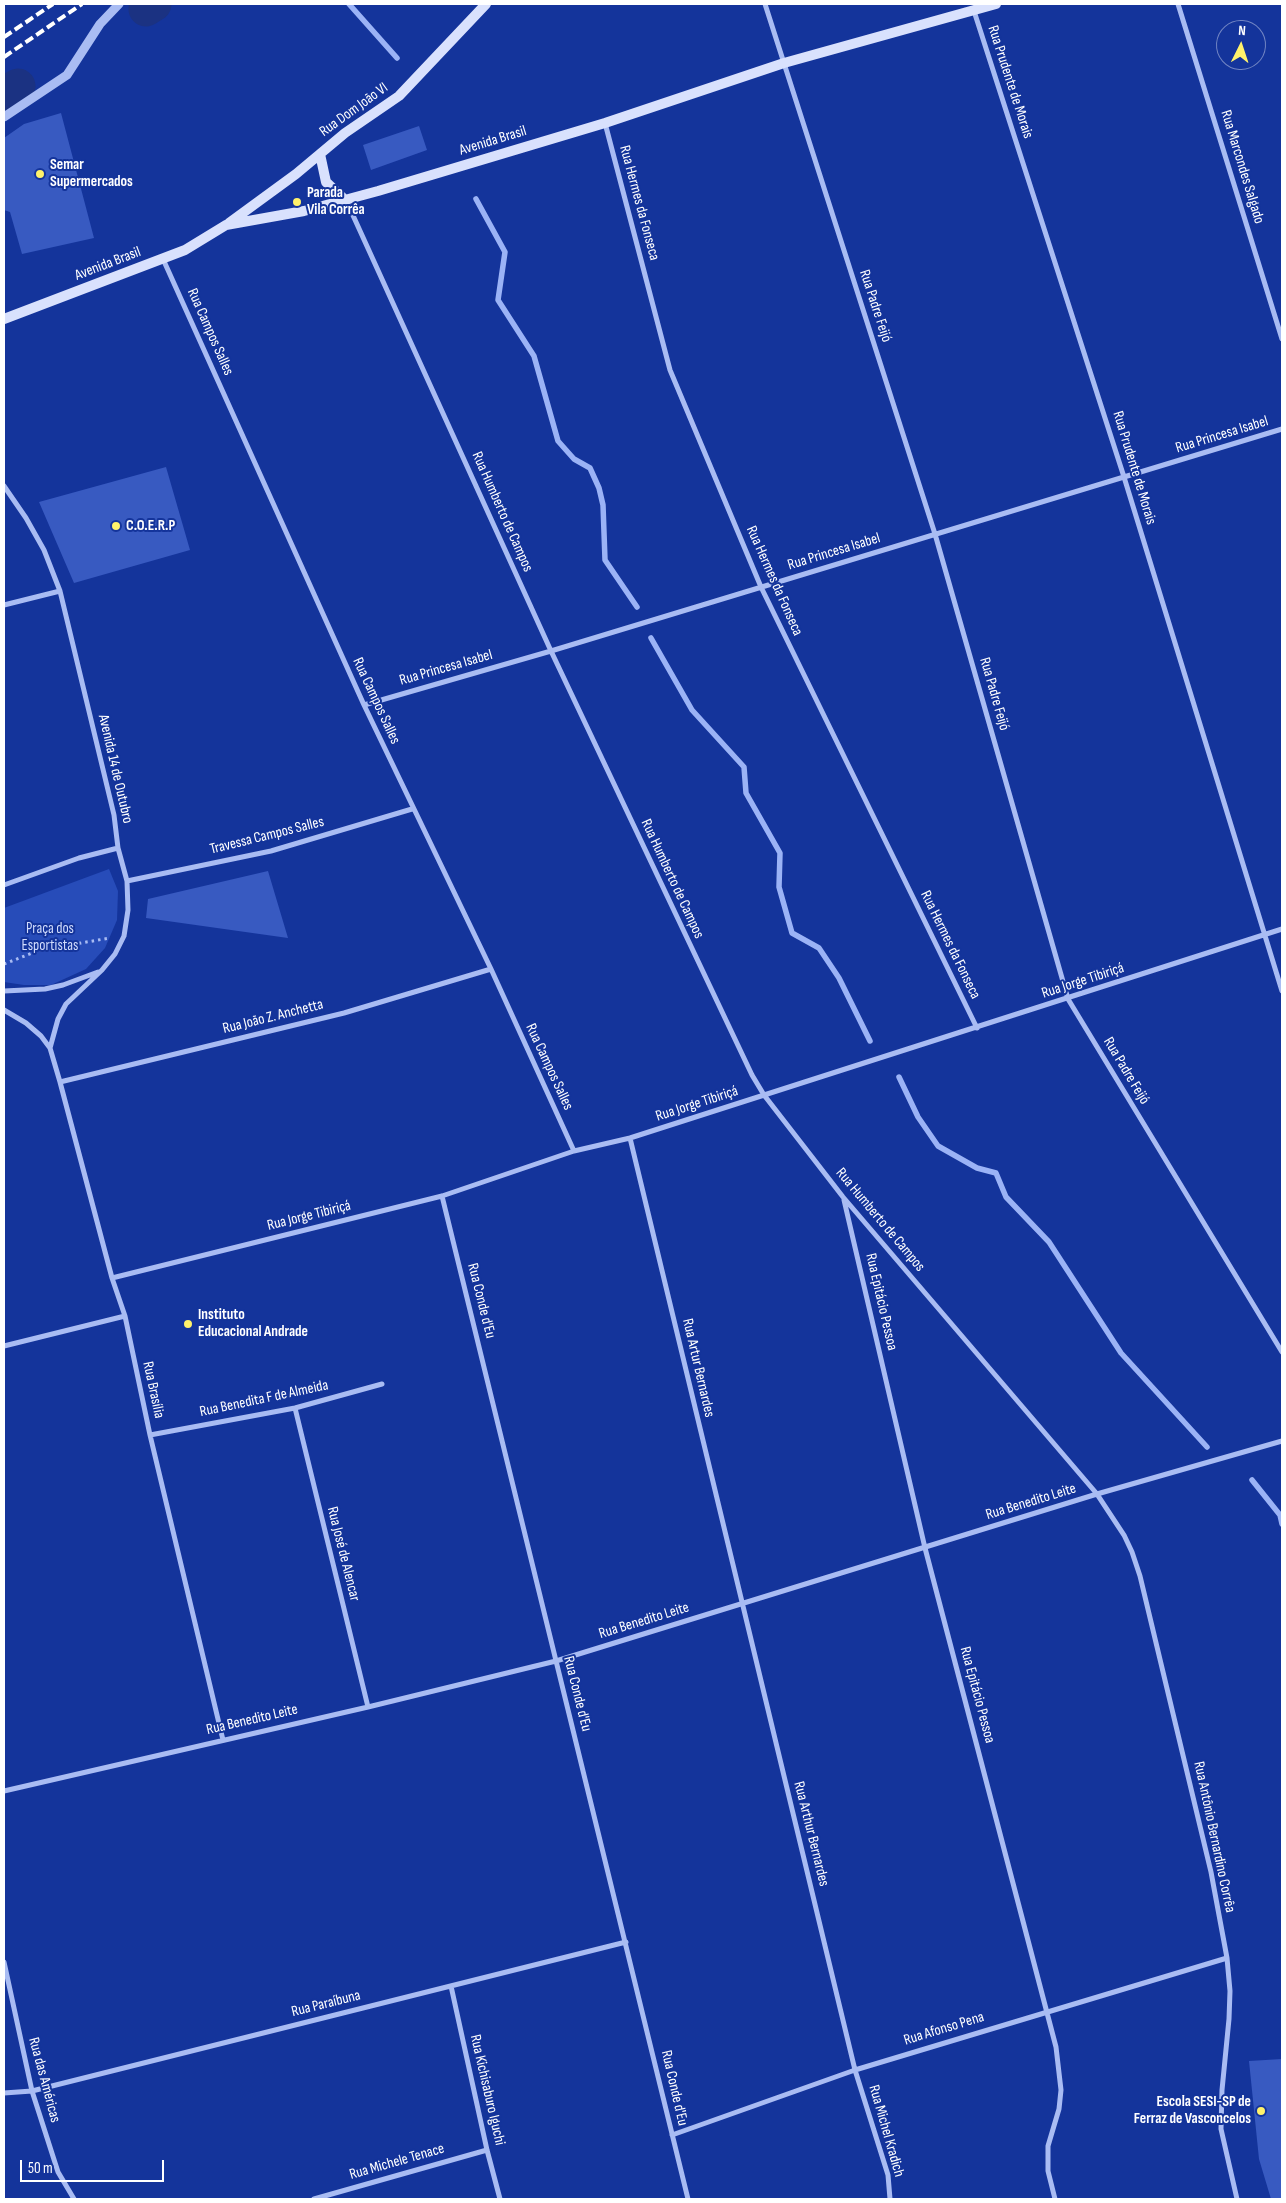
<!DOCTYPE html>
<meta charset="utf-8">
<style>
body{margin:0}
#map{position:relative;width:1286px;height:2203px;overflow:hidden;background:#14349b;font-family:"Sofia Sans Condensed",sans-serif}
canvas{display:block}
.frame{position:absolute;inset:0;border:5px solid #fff;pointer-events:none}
.north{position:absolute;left:1216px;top:20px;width:50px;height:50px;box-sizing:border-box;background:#14349b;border:1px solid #7285c3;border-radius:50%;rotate:4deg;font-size:14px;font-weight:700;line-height:20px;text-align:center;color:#fff}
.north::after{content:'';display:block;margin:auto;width:18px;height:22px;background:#fff26b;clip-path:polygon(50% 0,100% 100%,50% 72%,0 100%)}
.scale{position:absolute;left:20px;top:2160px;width:144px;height:22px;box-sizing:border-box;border:2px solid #fff;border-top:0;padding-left:6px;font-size:15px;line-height:18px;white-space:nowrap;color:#fff;-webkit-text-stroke:4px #14349b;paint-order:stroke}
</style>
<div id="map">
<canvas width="1286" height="2203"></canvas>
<div class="frame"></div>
<div class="north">N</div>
<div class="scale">50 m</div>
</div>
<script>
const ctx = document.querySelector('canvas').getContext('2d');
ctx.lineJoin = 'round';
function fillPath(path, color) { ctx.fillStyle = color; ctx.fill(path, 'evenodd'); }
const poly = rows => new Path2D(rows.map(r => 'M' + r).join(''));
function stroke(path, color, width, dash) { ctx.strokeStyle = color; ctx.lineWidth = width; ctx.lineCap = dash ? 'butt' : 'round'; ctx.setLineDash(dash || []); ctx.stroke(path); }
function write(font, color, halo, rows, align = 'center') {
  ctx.font = font + ' "Sofia Sans Condensed",sans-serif'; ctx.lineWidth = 4; ctx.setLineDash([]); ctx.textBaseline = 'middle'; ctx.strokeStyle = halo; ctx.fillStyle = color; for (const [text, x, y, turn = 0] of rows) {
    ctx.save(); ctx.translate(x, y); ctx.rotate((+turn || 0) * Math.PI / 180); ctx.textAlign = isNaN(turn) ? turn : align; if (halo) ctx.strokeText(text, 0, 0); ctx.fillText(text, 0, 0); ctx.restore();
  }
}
fillPath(poly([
 [109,869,118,891,117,920,105,948,86,969,51,985,24,985,4,982,4,908]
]), '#274cb9');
stroke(poly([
 [349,4,397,58],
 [476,199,505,252,498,300,534,356,558,441,574,459,590,468,599,488,603,505,605,560,637,607],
 [651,638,692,710,744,767,746,793,780,853,779,887,792,933,819,948,839,978,870,1041],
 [899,1077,918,1117,938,1146,977,1168,996,1173,1006,1197,1049,1242,1121,1353,1207,1447],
 [1252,1480,1280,1515,1282,1524]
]), '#9bb3f6', 5.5);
stroke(poly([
 [146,9,154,4],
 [4,94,18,86]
]), '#1b3282', 35);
fillPath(poly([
 [61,113,94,238,22,254,10,212,4,210,4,138,24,124],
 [419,126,427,150,371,170,363,145],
 [166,467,190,550,74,583,39,502],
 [268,871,288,938,146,918,148,899],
 [1282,2059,1282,2199,1271,2199,1259,2159,1249,2061]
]), '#385ac1');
stroke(poly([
 [4,964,40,950,110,938]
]), '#a9bcf3', 3, [2.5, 4]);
stroke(poly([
 [765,4,935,534,1068,999,1282,1352],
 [1178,4,1282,339],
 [974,11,1124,477,1282,991],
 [605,123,670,370,761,587,977,1028],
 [346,200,551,651,752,1075,764,1095,843,1197,1097,1494,1124,1535,1132,1552,1140,1576,1211,1872,1227,1958,1230,1991,1229,2019,1222,2090,1221,2129,1237,2199],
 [163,259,364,705,491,969,574,1151],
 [4,486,26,518,44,550,60,591,114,815,118,848,127,881,128,910,124,936,115,954,102,970,66,1004,58,1019,50,1048],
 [4,605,60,591],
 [364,705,551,651,1282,429],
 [127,881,271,851,412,809],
 [4,885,79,858,118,848],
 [4,991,45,989,63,985,98,972],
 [4,1010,26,1023,41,1036,50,1048,60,1082,112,1278,125,1316,150,1435,223,1740],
 [60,1082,344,1013,491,969],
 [630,1138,855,2070,888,2175,890,2199],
 [442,1196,688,2199],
 [844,1200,925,1548,1056,2047,1061,2090,1059,2109,1048,2146,1048,2171,1055,2199],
 [112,1278,442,1196,574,1151,630,1138,1282,929],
 [4,1346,125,1316],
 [295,1408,368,1707],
 [150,1435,295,1408,382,1384],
 [4,1791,368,1707,556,1661,1097,1494,1282,1441],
 [4,1962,32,2091,58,2172,74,2199],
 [451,1986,487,2150,500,2199],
 [4,2093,32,2091,626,1942],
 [672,2135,855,2070,1227,1958],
 [314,2199,487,2150]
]), '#a9bcf3', 5);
stroke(poly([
 [4,117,67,75,100,24,119,4]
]), '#a9bcf3', 9);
stroke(poly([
 [320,154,326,182,345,200],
 [229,223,296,174,345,133,399,96,486,4],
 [4,319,185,250,226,225,304,211,378,191,605,123,784,63,996,4]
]), '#d9e1fd', 10);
stroke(poly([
 [4,37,53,4],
 [4,57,82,4]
]), '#fff', 4, [9, 4]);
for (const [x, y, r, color] of [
 [40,174,5,"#fff26b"],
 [297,202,5,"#fff26b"],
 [116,526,5,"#fff26b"],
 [188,1324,5,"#fff26b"],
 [1261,2111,5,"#fff26b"]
]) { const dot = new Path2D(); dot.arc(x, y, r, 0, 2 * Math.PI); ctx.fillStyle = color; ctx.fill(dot); stroke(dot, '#14349b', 2); }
write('15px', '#fff', '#14349b', [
 ["Rua Prudente de Morais",1010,82,72],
 ["Rua Dom João VI",354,110,-36],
 ["Avenida Brasil",493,141,-17],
 ["Rua Marcondes Salgado",1242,167,73],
 ["Rua Hermes da Fonseca",639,203,75],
 ["Avenida Brasil",108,264,-21],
 ["Rua Padre Feijó",875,306,72],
 ["Rua Campos Salles",210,332,66],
 ["Rua Princesa Isabel",1222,435,-17],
 ["Rua Prudente de Morais",1134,468,73],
 ["Rua Humberto de Campos",502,512,66],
 ["Rua Princesa Isabel",834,552,-17],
 ["Rua Hermes da Fonseca",774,581,66],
 ["Rua Princesa Isabel",446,668,-16],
 ["Rua Padre Feijó",994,694,74],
 ["Rua Campos Salles",376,701,65],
 ["Avenida 14 de Outubro",115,769,77],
 ["Travessa Campos Salles",267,836,-14],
 ["Rua Humberto de Campos",672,879,65],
 ["Rua Hermes da Fonseca",950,945,64],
 ["Rua Jorge Tibiriçá",1083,981,-18],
 ["Rua João Z. Anchetta",273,1017,-14],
 ["Rua Campos Salles",549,1067,65],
 ["Rua Padre Feijó",1126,1071,59],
 ["Rua Jorge Tibiriçá",697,1104,-18],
 ["Rua Jorge Tibiriçá",309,1216,-14],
 ["Rua Humberto de Campos",880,1220,50],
 ["Rua Conde d'Eu",481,1301,76],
 ["Rua Epitácio Pessoa",881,1302,77],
 ["Rua Artur Bernardes",698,1368,77],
 ["Rua Brasília",153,1390,78],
 ["Rua Benedita F de Almeida",264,1399,-12],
 ["Rua Benedito Leite",1031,1502,-17],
 ["Rua José de Alencar",343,1554,76],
 ["Rua Benedito Leite",644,1621,-17],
 ["Rua Conde d'Eu",577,1694,76],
 ["Rua Epitácio Pessoa",977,1695,75],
 ["Rua Benedito Leite",252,1720,-13],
 ["Rua Arthur Bernardes",811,1834,76],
 ["Rua Antônio Bernardino Corrêa",1214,1837,78],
 ["Rua Paraíbuna",326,2004,-14],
 ["Rua Afonso Pena",944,2029,-17],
 ["Rua das Américas",44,2080,75],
 ["Rua Conde d'Eu",674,2088,77],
 ["Rua Kichisaburo Iguchi",487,2090,77],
 ["Rua Michel Kradich",886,2131,74],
 ["Rua Michele Tenace",397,2162,-16]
]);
write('bold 15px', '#fff', '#14349b', [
 ["Semar",50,165],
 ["Supermercados",50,182],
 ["Parada",307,193],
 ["Vila Corrêa",307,210],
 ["C.O.E.R.P",126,526],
 ["Instituto",198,1315],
 ["Educacional Andrade",198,1332],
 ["Escola SESI-SP de",1251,2102,"right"],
 ["Ferraz de Vasconcelos",1251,2119,"right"]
], 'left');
write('15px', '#d1dcfd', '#14349b', [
 ["Praça dos",50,929],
 ["Esportistas",50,946]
]);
</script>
